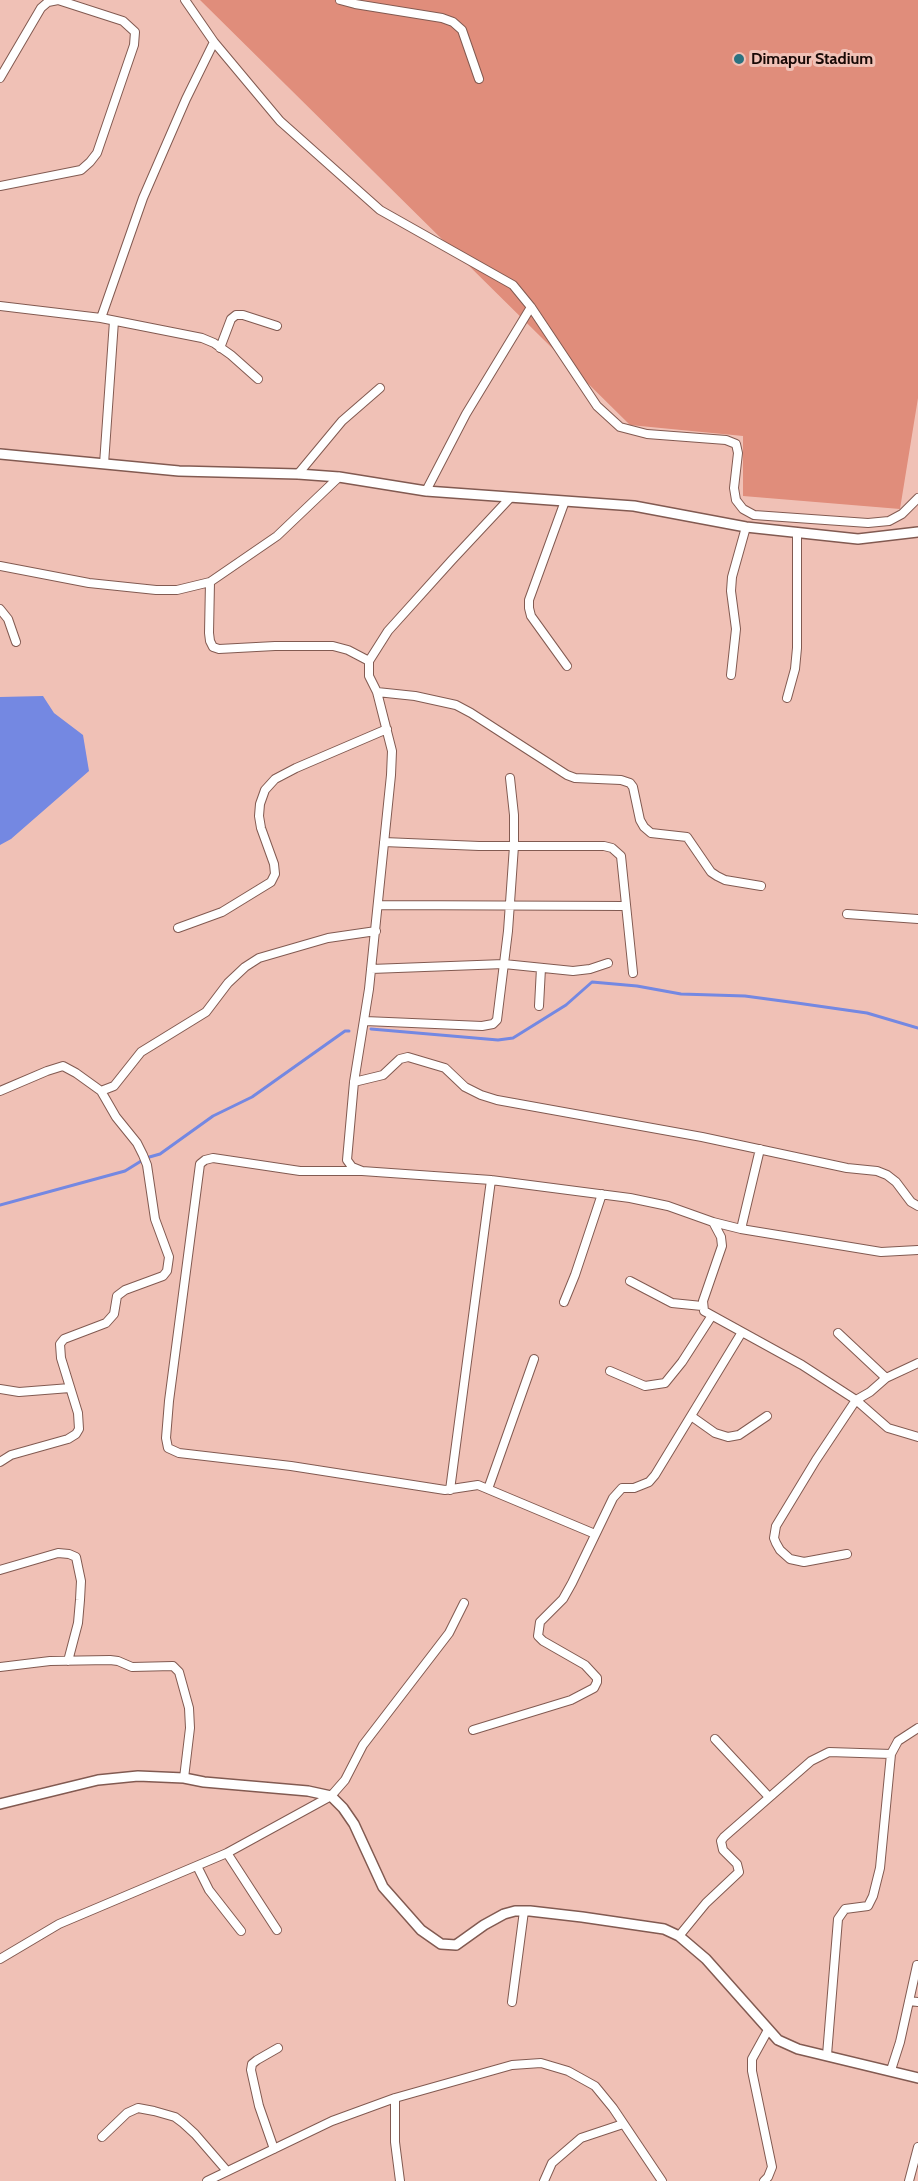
<!DOCTYPE html>
<style>
body{margin:0}
canvas{display:block;background:#f0c1b6}
</style>
<canvas width="918" height="2181"></canvas>
<script>
const ctx = document.querySelector('canvas').getContext('2d');
ctx.lineJoin = 'round';
function fillPath(path, color) { ctx.fillStyle = color; ctx.fill(path, 'evenodd'); }
const poly = rows => new Path2D(rows.map(r => 'M' + r).join(''));
function stroke(path, color, width, dash) { ctx.strokeStyle = color; ctx.lineWidth = width; ctx.lineCap = dash ? 'butt' : 'round'; ctx.setLineDash(dash || []); ctx.stroke(path); }
function write(font, color, halo, rows, align = 'center') {
  ctx.font = font + ' Cabin,sans-serif'; ctx.lineWidth = 6; ctx.setLineDash([]); ctx.textBaseline = 'middle'; ctx.strokeStyle = halo; ctx.fillStyle = color; for (const [text, x, y, turn = 0] of rows) {
    ctx.save(); ctx.translate(x, y); ctx.rotate((+turn || 0) * Math.PI / 180); ctx.textAlign = isNaN(turn) ? turn : align; if (halo) ctx.strokeText(text, 0, 0); ctx.fillText(text, 0, 0); ctx.restore();
  }
}
fillPath(poly([
 [200,0,918,0,918,398,900,509,743,496,743,436,630,425]
]), '#e08d7b');
fillPath(poly([
 [43,696,54,713,83,735,89,771,11,839,0,845,0,697]
]), '#7488e2');
stroke(poly([
 [371,1029,498,1040,513,1038,566,1005,592,982,637,986,681,994,745,996,797,1003,867,1013,918,1028],
 [0,1205,125,1171,146,1158,160,1154,213,1116,252,1097,345,1031,349,1031]
]), '#7488e2', 3);
const minor = poly([
 [340,0,355,4,442,18,453,22,462,30,479,79],
 [214,42,280,121,380,210,513,285,531,307,597,406,620,427,647,434,726,440,736,444,738,453,734,488,736,500,743,509,754,515,868,523,889,521,902,514,918,498],
 [0,78,41,8,48,2,58,0],
 [0,186,81,170,90,162,97,153,134,45,135,32,123,21,58,0],
 [0,306,101,318,143,198,186,99,214,42,185,0],
 [101,318,202,338,214,343,231,355,258,379],
 [220,348,231,319,236,315,243,315,277,326],
 [104,464,114,321],
 [298,474,342,421,380,388],
 [426,491,466,414,531,307],
 [510,498,452,560,388,631,369,661,369,676,377,692,392,751,391,775,369,989,354,1082,347,1160,352,1167,362,1171,491,1180,630,1198,668,1206,713,1222,721,1237,722,1246,703,1301,704,1311,802,1365,856,1400,888,1428,918,1437],
 [565,501,529,600,529,608,531,616,567,666],
 [0,566,89,583,156,590,177,590,210,582,277,536,339,477],
 [210,582,209,633,210,641,213,647,219,649,275,646,333,646,348,650,369,661],
 [0,609,8,619,16,642],
 [731,675,736,629,731,591,732,577,746,527],
 [377,692,415,696,456,705,471,713,567,775,575,778,621,780,630,783,633,787,640,820,644,827,651,833,687,837,711,872,717,876,725,880,761,886],
 [787,698,795,669,797,648,797,533],
 [384,842,479,846,604,846,612,848,621,856,633,973],
 [378,905,624,906],
 [847,914,918,919],
 [178,928,222,912,271,882,275,874,274,864,261,828,259,816,260,804,265,790,275,779,296,768,387,729],
 [371,969,504,964,573,971,590,969,608,963],
 [539,1006,541,968],
 [365,1021,482,1026,493,1024,497,1020,508,931,514,846,514,815,510,778],
 [354,1082,383,1075,400,1059,408,1057,445,1068,465,1087,481,1095,497,1100,702,1137,847,1168,877,1171,887,1175,896,1182,911,1202,918,1206],
 [0,1091,47,1071,63,1066,76,1073,101,1091,116,1117,137,1143,143,1155,147,1165,155,1219,169,1257,167,1271,163,1276,125,1290,117,1296,114,1314,106,1323,64,1339,60,1344,61,1358,78,1413,79,1429,76,1434,68,1439,11,1455,0,1462],
 [101,1091,114,1086,141,1052,206,1012,228,983,245,967,259,958,328,938,376,931],
 [361,1171,300,1171,213,1158,205,1160,200,1164,169,1401,166,1438,168,1448,179,1453,291,1466,445,1490,478,1485,595,1534],
 [713,1222,741,1229,881,1252,918,1250],
 [741,1229,760,1149],
 [630,1281,672,1303,702,1306],
 [564,1302,575,1275,602,1194],
 [838,1333,886,1378],
 [610,1371,645,1386,665,1383,682,1362,711,1317],
 [0,1389,19,1392,70,1388],
 [691,1416,715,1433,728,1437,739,1435,767,1416],
 [488,1489,534,1359],
 [450,1490,491,1180],
 [847,1554,804,1562,790,1559,780,1550,776,1543,774,1538,776,1526,816,1460,856,1400,870,1392,886,1378,918,1363],
 [0,1570,58,1553,69,1554,76,1557,81,1581,80,1600,78,1623,68,1661],
 [0,1667,50,1661,110,1660,118,1661,132,1667,173,1666,179,1672,189,1708,190,1728,184,1778],
 [473,1730,571,1700,594,1688,597,1682,597,1678,585,1665,543,1641,538,1636,540,1622,563,1599,572,1583,613,1498,622,1488,634,1488,649,1482,655,1475,742,1332],
 [715,1739,769,1797],
 [227,1853,277,1930],
 [197,1866,209,1890,241,1931],
 [679,1936,706,1903,739,1872,737,1864,723,1850,721,1841,724,1837,811,1761,829,1752,891,1754],
 [0,1959,59,1924,227,1853,331,1796,345,1780,363,1745,449,1633,464,1603],
 [909,2001,918,2002],
 [512,2002,524,1911],
 [827,2055,838,1919,845,1909,868,1906,873,1896,880,1868,891,1754,898,1741,918,1728],
 [891,2070,900,2042,917,1965],
 [395,2098,395,2142,400,2181],
 [102,2137,127,2113,138,2108,154,2111,175,2117,183,2123,195,2134,227,2171],
 [274,2149,259,2106,251,2070,252,2064,257,2060,278,2048],
 [207,2181,332,2121,395,2098,512,2065,541,2063,568,2071,595,2086,613,2108,662,2181],
 [544,2181,552,2163,581,2138,623,2124],
 [764,2181,768,2177,772,2167,752,2071,752,2059,768,2030],
 [909,2181,918,2147]
]);
const tertiary = poly([
 [0,454,179,471,298,474,339,477,426,491,634,506,746,527,858,539,918,532],
 [0,1804,98,1780,138,1776,184,1778,204,1782,308,1791,331,1796,343,1808,354,1824,383,1887,421,1930,441,1944,456,1945,484,1925,504,1914,515,1911,530,1911,582,1917,664,1929,679,1936,706,1959,778,2040,798,2049,918,2078]
]);
stroke(minor, '#825a51', 10);
stroke(tertiary, '#825a51', 12);
stroke(minor, '#fff', 8);
stroke(tertiary, '#fff', 9);
for (const [x, y, r, color] of [
 [739,59,6,"#2c7280"]
]) { const dot = new Path2D(); dot.arc(x, y, r, 0, 2 * Math.PI); ctx.fillStyle = color; ctx.fill(dot); stroke(dot, '#f0c1b6', 2); }
write('bold 16px', '#180906', '#f0c1b6', [
 ["Dimapur Stadium",751,59]
], 'left');
</script>
